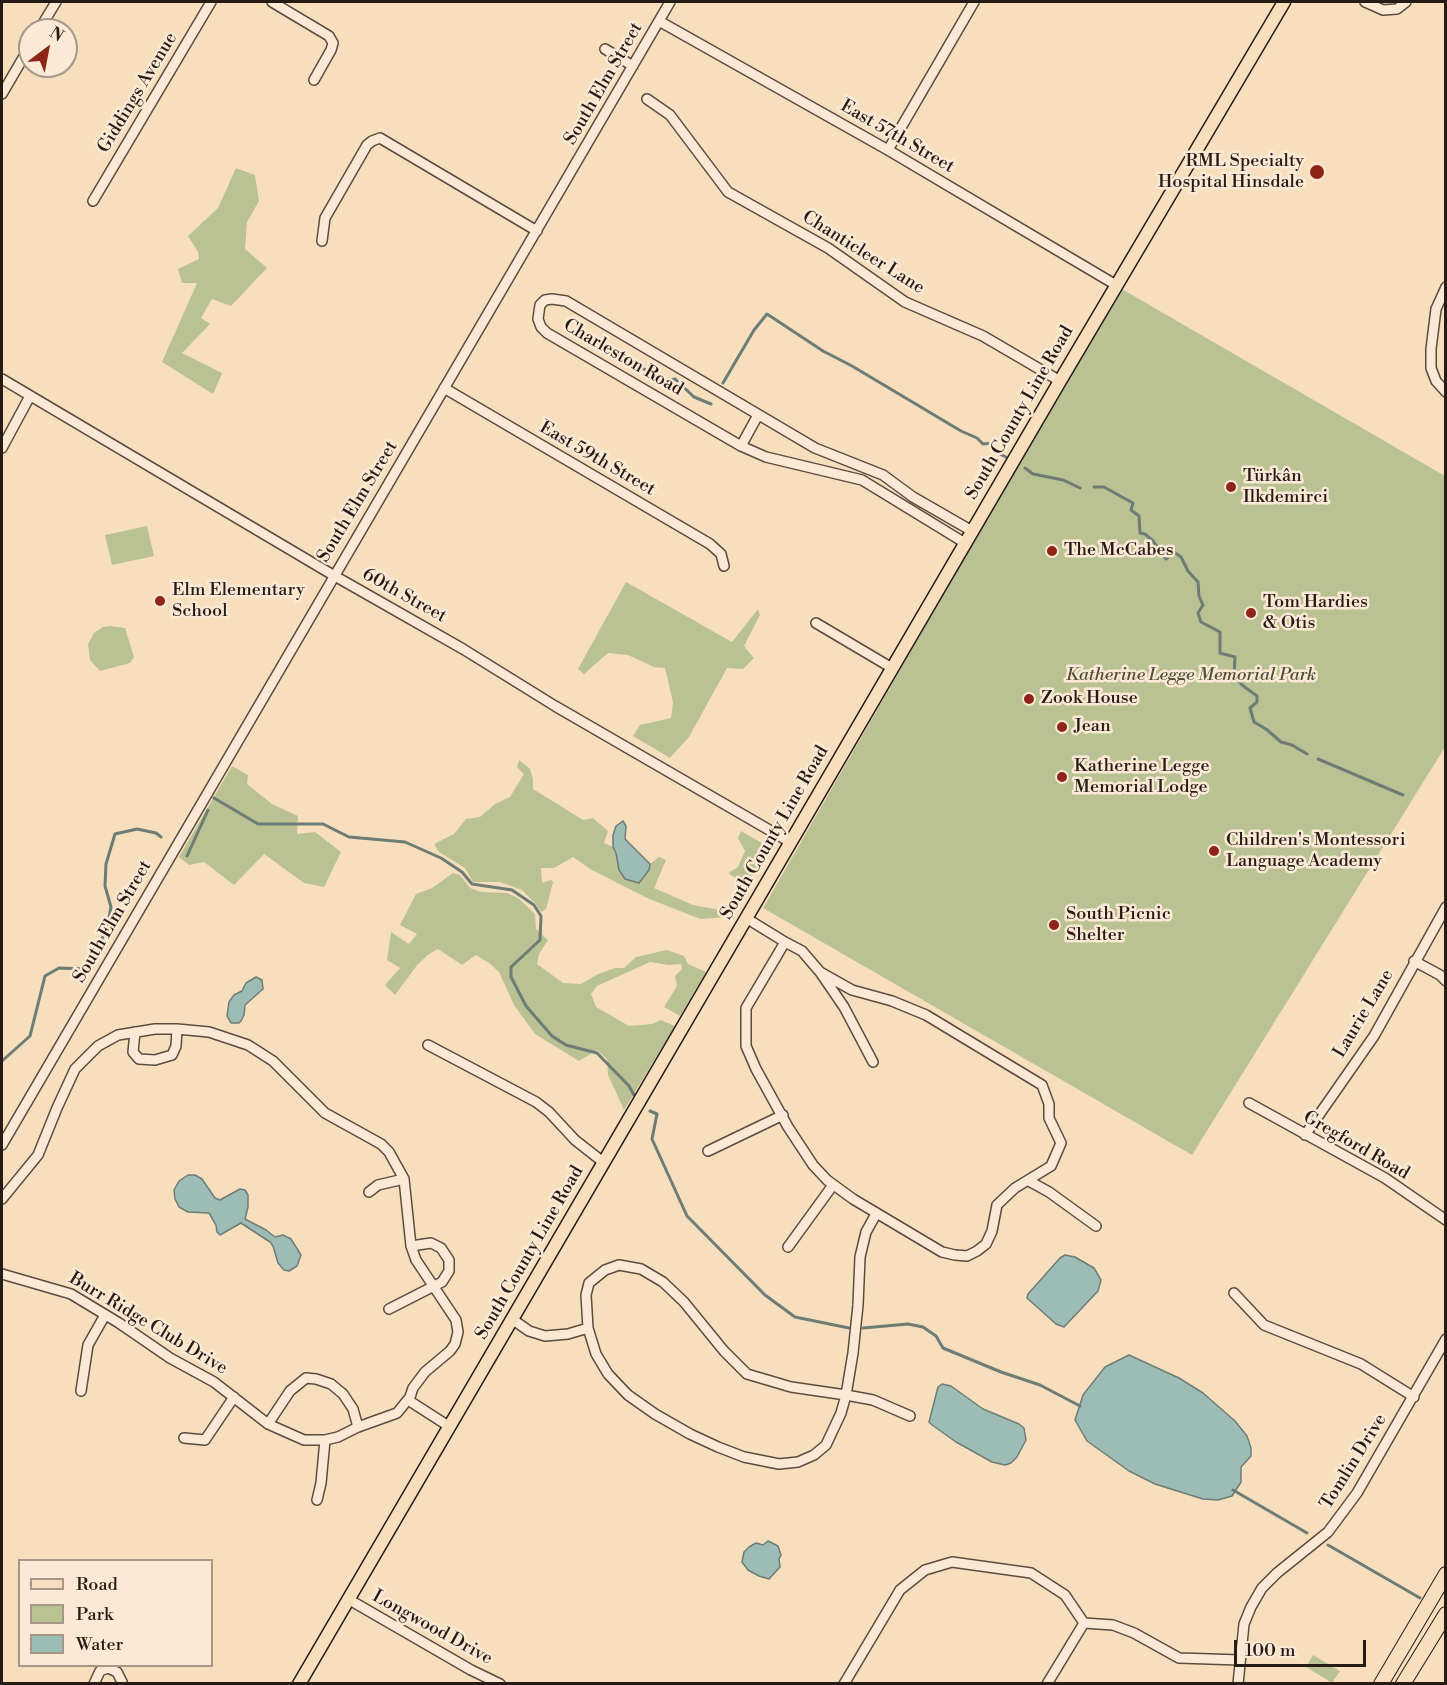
<!DOCTYPE html>
<meta charset="utf-8">
<style>
body{margin:0}
#map{position:relative;width:1447px;height:1685px;overflow:hidden;background:#f7dfbe;font-family:"Libre Bodoni",serif}
canvas{display:block}
.frame{position:absolute;inset:0;border:3px solid #271b16;pointer-events:none}
.legend{position:absolute;left:18px;top:1559px;width:195px;height:108px;box-sizing:border-box;background:#faead5;border:2px solid #a69789;margin:0;padding:8px 10px;list-style:none;font-size:18px;color:#271b16}
.legend li{display:flex;align-items:center;gap:12px;height:30px}
.legend b{width:30px;border:2px solid #a69789}
.north{position:absolute;left:18px;top:18px;width:60px;height:60px;box-sizing:border-box;background:#faead5;border:2px solid #a69789;border-radius:50%;rotate:32deg;font-size:16px;font-weight:700;line-height:24px;text-align:center;color:#271b16}
.north::after{content:'';display:block;margin:auto;width:21px;height:27px;background:#8f2418;clip-path:polygon(50% 0,100% 100%,50% 72%,0 100%)}
.scale{position:absolute;left:1234px;top:1640px;width:132px;height:27px;box-sizing:border-box;border:3px solid #271b16;border-top:0;padding-left:8px;font-size:18px;line-height:21px;white-space:nowrap;color:#271b16;-webkit-text-stroke:4px #faead5;paint-order:stroke}
</style>
<div id="map">
<canvas width="1447" height="1685"></canvas>
<div class="frame"></div>
<ul class="legend">
<li><b style="height:8px;background:#f7dfbe"></b>Road</li>
<li><b style="height:16px;background:#bac293"></b>Park</li>
<li><b style="height:16px;background:#9ebcb6"></b>Water</li>
</ul>
<div class="north">N</div>
<div class="scale">100 m</div>
</div>
<script>
const ctx = document.querySelector('canvas').getContext('2d');
ctx.lineJoin = 'round';
function fillPath(path, color) { ctx.fillStyle = color; ctx.fill(path, 'evenodd'); }
const poly = rows => new Path2D(rows.map(r => 'M' + r).join(''));
function stroke(path, color, width, dash) { ctx.strokeStyle = color; ctx.lineWidth = width; ctx.lineCap = dash ? 'butt' : 'round'; ctx.setLineDash(dash || []); ctx.stroke(path); }
function write(font, color, halo, rows, align = 'center') {
  ctx.font = font + ' "Libre Bodoni",serif'; ctx.lineWidth = 5; ctx.setLineDash([]); ctx.textBaseline = 'middle'; ctx.strokeStyle = halo; ctx.fillStyle = color; for (const [text, x, y, turn = 0] of rows) {
    ctx.save(); ctx.translate(x, y); ctx.rotate((+turn || 0) * Math.PI / 180); ctx.textAlign = isNaN(turn) ? turn : align; if (halo) ctx.strokeText(text, 0, 0); ctx.fillText(text, 0, 0); ctx.restore();
  }
}
fillPath(poly([
 [236,168,255,175,259,201,247,222,245,249,267,268,231,306,212,299,201,318,210,324,182,353,222,373,213,394,162,362,197,283,182,283,178,269,199,259,198,252,188,236,218,208],
 [1120,288,1445,476,1445,747,1192,1155,763,908],
 [147,526,154,556,112,565,105,535],
 [626,582,732,642,758,609,760,615,744,646,754,658,743,669,727,668,689,737,670,758,633,736,640,725,671,718,673,702,665,668,654,667,628,655,608,653,584,674,578,669],
 [110,626,125,628,134,657,130,663,100,671,90,660,88,644,94,633,103,627],
 [519,760,530,769,533,779,533,789,583,820,593,818,608,831,604,843,613,847,616,853,619,870,645,876,650,864,659,857,666,860,654,888,693,905,725,911,738,888,737,879,728,873,738,867,745,851,738,838,741,831,762,843,766,849,729,917,700,919,647,898,590,869,573,857,554,868,541,868,542,883,551,880,553,882,546,909,541,912,536,904,522,890,500,882,473,882,465,868,439,852,434,844,454,834,466,819,480,817,495,804,510,797,524,774,517,767],
 [232,766,248,775,247,784,272,804,298,816,297,834,315,832,341,852,324,887,304,883,264,854,234,885,204,862,189,865,179,857],
 [453,873,460,875,470,888,481,892,507,893,518,898,535,914,536,929,548,940,539,954,537,964,563,983,581,984,598,974,615,968,624,968,636,957,667,950,684,956,688,964,706,972,680,1016,664,1007,677,986,675,976,682,969,681,964,669,965,650,962,597,986,591,994,596,1007,629,1026,652,1024,661,1020,675,1026,624,1110,608,1075,607,1059,597,1050,579,1061,535,1034,514,1005,499,972,489,963,476,955,462,965,438,949,428,955,418,964,395,995,385,985,400,968,387,960,391,932,409,944,417,934,400,925,416,894,432,888],
 [1313,1655,1340,1671,1332,1683,1306,1667]
]), '#bac293');
const water = poly([
 [623,821,626,826,625,839,650,864,649,870,639,883,625,879,619,870,616,853,613,847,613,835,616,826,623,821],
 [256,977,262,980,263,989,245,1005,244,1015,241,1021,239,1023,231,1023,227,1016,229,1002,234,995,242,991,246,983,256,977],
 [188,1175,195,1175,202,1179,215,1198,220,1200,240,1189,245,1190,248,1195,248,1207,245,1219,266,1230,275,1237,283,1235,291,1239,301,1255,297,1266,289,1271,284,1270,278,1263,273,1246,270,1242,241,1223,220,1235,217,1232,216,1225,209,1213,188,1212,179,1207,175,1199,174,1190,179,1181,188,1175],
 [1065,1255,1075,1257,1094,1268,1101,1280,1098,1291,1064,1327,1056,1324,1027,1298,1028,1294,1060,1258,1065,1255],
 [1129,1355,1179,1378,1203,1393,1235,1421,1247,1436,1251,1448,1251,1456,1241,1467,1241,1482,1232,1496,1218,1500,1203,1499,1155,1484,1129,1471,1087,1441,1075,1420,1083,1395,1105,1367,1129,1355],
 [942,1384,951,1386,983,1409,1019,1424,1024,1428,1026,1440,1017,1457,1011,1463,1005,1465,992,1462,956,1442,932,1425,929,1422,938,1387,942,1384],
 [768,1541,778,1546,781,1555,779,1559,780,1567,769,1579,759,1576,748,1570,742,1562,744,1552,749,1547,756,1543,763,1545,768,1541]
]);
fillPath(water, '#9ebcb6');
stroke(water, '#6e7c76', 1.5);
stroke(poly([
 [605,344,664,382,675,379,694,397,711,404],
 [723,383,754,330,767,314,823,351,852,366,961,431,977,438,983,444,992,443,996,452,1006,457],
 [1025,468,1033,474,1063,480,1080,488],
 [1094,487,1104,487,1133,503,1131,510,1139,516,1140,533,1145,534,1153,541,1166,559,1174,552,1181,557,1188,571,1198,582,1199,596,1203,605,1198,613,1201,622,1220,632,1220,653,1235,657,1234,674,1242,685,1257,696,1257,702,1250,708,1254,722,1266,729,1281,742,1292,745,1307,754],
 [1318,759,1403,795],
 [214,798,258,824,323,824,349,837,405,842,441,858,462,872,472,884,512,890,534,905,541,916,540,940,511,967,511,977,526,1006,552,1036,566,1045,597,1053,629,1086,634,1095],
 [187,856,208,810],
 [2,1061,30,1036,45,976,59,968,88,969,107,928,111,907,105,886,106,864,115,834,137,829,156,833,161,837],
 [650,1111,657,1114,652,1139,687,1216,765,1295,795,1317,849,1328],
 [863,1328,908,1324,923,1327,936,1336,943,1348,1001,1372,1040,1385,1080,1406],
 [1233,1490,1307,1533],
 [1328,1545,1420,1598]
]), '#6e7c76', 3);
const minor = poly([
 [272,2,329,36,333,43,331,50,314,80],
 [1365,2,1383,10,1397,9,1406,2],
 [659,21,888,150,1116,285],
 [39,30,56,2],
 [605,49,633,66],
 [2,94,30,46],
 [647,99,670,115,728,192,828,248,905,302,983,336,1060,381],
 [888,150,974,2],
 [93,201,211,2],
 [322,241,325,218,367,145,372,141,380,138,537,231],
 [1446,287,1436,309,1431,349,1431,368,1436,381,1446,392],
 [2,379,333,575,463,649,555,706,790,842],
 [444,388,710,544,721,554,724,566],
 [741,446,758,415],
 [2,448,30,396],
 [965,543,862,480,766,457,741,446,547,333,541,327,538,319,540,305,545,300,552,299,566,301,815,448,883,475,913,497,972,531],
 [816,623,892,668],
 [746,918,785,942,746,1008,746,1046,756,1069,788,1127,813,1165,827,1180,853,1199,942,1252,955,1255,967,1256,977,1251,986,1244,992,1231,997,1205,1015,1188,1051,1166,1061,1143,1049,1118,1049,1104,1042,1085,926,1015,892,1001,852,990,820,972],
 [785,942,802,951,820,972,844,1007,873,1062],
 [1414,961,1440,975,1446,981],
 [135,1032,133,1052,139,1059,155,1060,172,1055,176,1046,177,1029],
 [428,1045,536,1102,549,1112,575,1140,603,1162],
 [1249,1103,1385,1178,1446,1220],
 [1305,1135,1374,1036,1446,907],
 [2,1145,670,2],
 [708,1151,783,1115],
 [1029,1181,1049,1192,1096,1226],
 [369,1192,378,1185,404,1179],
 [2,1199,38,1155,57,1108,75,1069,98,1046,118,1035,155,1029,177,1029,209,1032,248,1045,273,1061,325,1113,381,1144,389,1152,404,1179,411,1246,416,1260,456,1320,458,1332,455,1344,450,1351,425,1372,413,1388,410,1397,397,1413,358,1427,338,1437,325,1440,304,1440,268,1424,214,1382,170,1358,119,1323,71,1294,2,1274],
 [876,1214,866,1232,860,1257,858,1305,853,1353,846,1395,841,1413,826,1445,814,1455,798,1462,779,1464,744,1457,718,1447,690,1434,655,1414,628,1395,608,1374,596,1354,588,1328,586,1295,589,1283,605,1270,619,1265,641,1269,663,1282,684,1302,724,1351,747,1374,791,1387,846,1395,873,1400,910,1416],
 [788,1247,833,1185],
 [1234,1293,1264,1325,1361,1364,1414,1397],
 [389,1309,442,1282,449,1271,449,1260,441,1248,431,1243,411,1246],
 [512,1319,529,1331,545,1336,568,1334,588,1328],
 [81,1391,88,1345,105,1315],
 [408,1400,450,1427],
 [268,1424,290,1391,306,1378,316,1379,331,1384,343,1394,353,1409,358,1427],
 [184,1438,205,1440,234,1397],
 [317,1500,321,1483,325,1440],
 [348,1599,471,1670,500,1684],
 [94,1684,100,1671,108,1668,117,1672,122,1682,121,1684],
 [844,1684,900,1590,925,1570,952,1562,1031,1573,1065,1595,1084,1623,1113,1625,1134,1633,1179,1658,1240,1660],
 [1047,1684,1084,1623],
 [1238,1684,1244,1624,1251,1607,1262,1588,1277,1573,1328,1532,1357,1493,1446,1339]
]);
const major = poly([
 [299,1684,1060,381,1284,2]
]);
const highway = poly([
 [1381,1684,1446,1574],
 [1403,1684,1446,1614]
]);
stroke(minor, '#5b4c40', 12);
stroke(major, '#271b16', 15);
stroke(highway, '#271b16', 16);
stroke(minor, '#faead5', 9);
stroke(major, '#f7dfbe', 12);
stroke(highway, '#f7dfbe', 14);
for (const [x, y, r, color] of [
 [1317,172,8,"#8f2418"],
 [1231,487,6,"#8f2418"],
 [1052,551,6,"#8f2418"],
 [160,601,6,"#8f2418"],
 [1251,613,6,"#8f2418"],
 [1029,699,6,"#8f2418"],
 [1062,727,6,"#8f2418"],
 [1062,777,6,"#8f2418"],
 [1214,851,6,"#8f2418"],
 [1054,925,6,"#8f2418"]
]) { const dot = new Path2D(); dot.arc(x, y, r, 0, 2 * Math.PI); ctx.fillStyle = color; ctx.fill(dot); stroke(dot, '#faead5', 2); }
write('18px', '#271b16', '#faead5', [
 ["South Elm Street",604,84,-60],
 ["Giddings Avenue",138,93,-59],
 ["East 57th Street",897,137,30],
 ["Chanticleer Lane",863,253,32],
 ["Charleston Road",623,358,30],
 ["South County Line Road",1020,413,-60],
 ["East 59th Street",597,459,30],
 ["South Elm Street",358,502,-59],
 ["60th Street",404,596,29],
 ["South County Line Road",775,833,-60],
 ["South Elm Street",113,922,-60],
 ["Laurie Lane",1364,1014,-59],
 ["Gregford Road",1356,1146,30],
 ["South County Line Road",530,1253,-60],
 ["Burr Ridge Club Drive",148,1324,31],
 ["Tomlin Drive",1354,1462,-58],
 ["Longwood Drive",432,1628,29]
]);
write('18px', '#271b16', '#faead5', [
 ["RML Specialty",1304,162,"right"],
 ["Hospital Hinsdale",1304,183,"right"],
 ["Türkân",1243,477],
 ["Ilkdemirci",1243,498],
 ["The McCabes",1064,551],
 ["Elm Elementary",172,591],
 ["School",172,612],
 ["Tom Hardies",1263,603],
 ["& Otis",1263,624],
 ["Zook House",1041,699],
 ["Jean",1074,727],
 ["Katherine Legge",1074,767],
 ["Memorial Lodge",1074,788],
 ["Children's Montessori",1226,841],
 ["Language Academy",1226,862],
 ["South Picnic",1066,915],
 ["Shelter",1066,936]
], 'left');
write('italic 18px', '#534d3c', '#faead5', [
 ["Katherine Legge Memorial Park",1191,676]
]);
</script>
